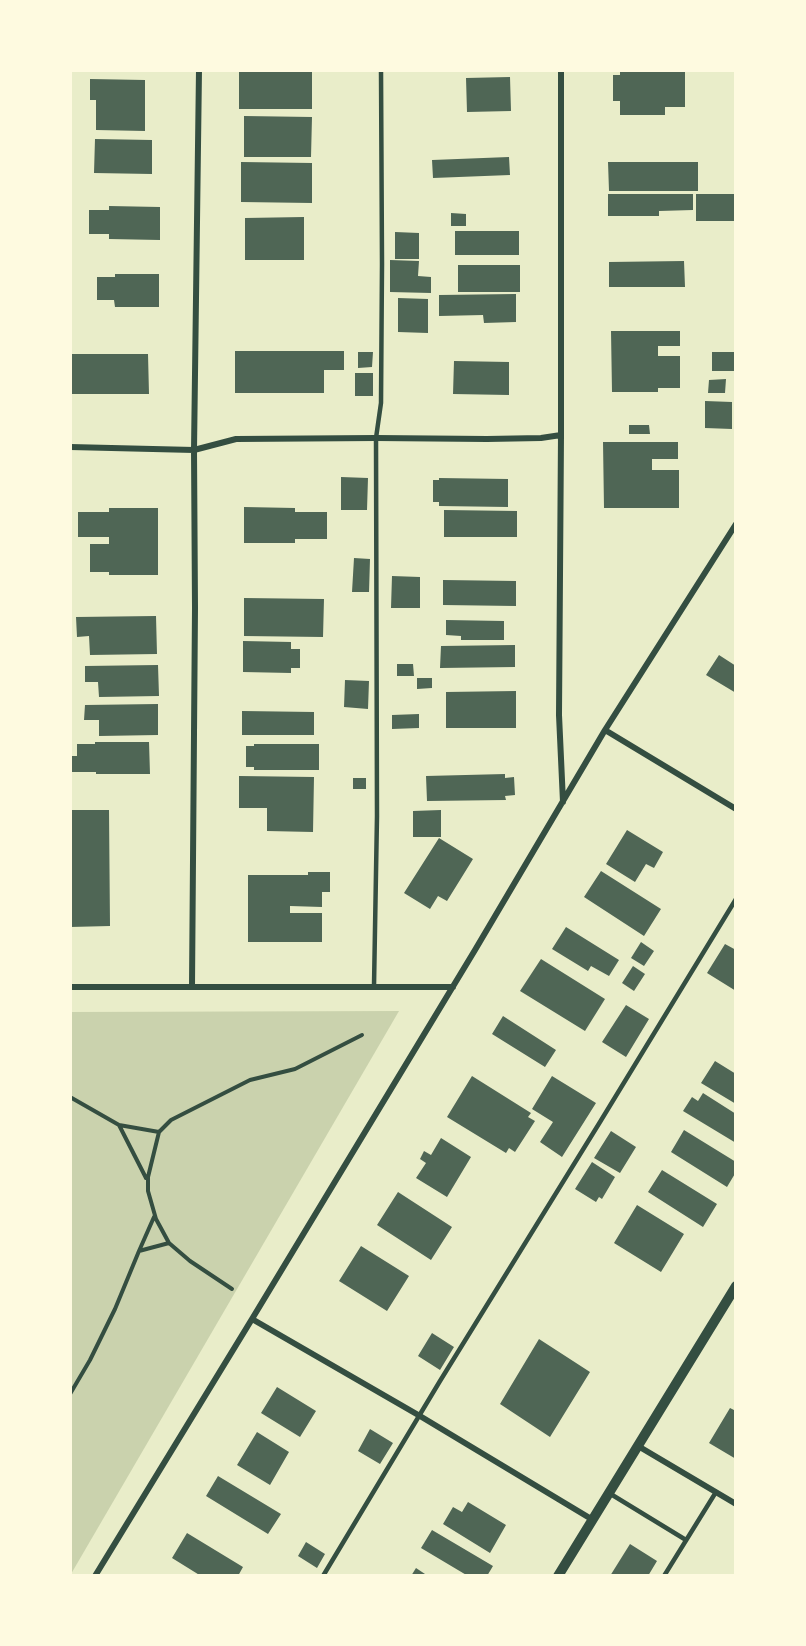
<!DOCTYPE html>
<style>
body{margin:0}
#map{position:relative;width:806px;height:1646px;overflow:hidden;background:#e9edc9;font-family:"DM Sans",sans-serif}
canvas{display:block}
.frame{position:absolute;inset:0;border:72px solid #fefae0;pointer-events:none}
</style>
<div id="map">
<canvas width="806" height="1646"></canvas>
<div class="frame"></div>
</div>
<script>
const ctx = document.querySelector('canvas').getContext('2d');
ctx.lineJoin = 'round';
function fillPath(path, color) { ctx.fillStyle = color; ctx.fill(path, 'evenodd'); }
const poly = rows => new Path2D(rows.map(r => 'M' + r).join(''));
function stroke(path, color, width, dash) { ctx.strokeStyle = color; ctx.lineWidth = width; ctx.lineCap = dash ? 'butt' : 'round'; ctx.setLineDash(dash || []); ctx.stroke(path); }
fillPath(poly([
 [399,1011,71,1574,71,1012]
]), '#cad2ad');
fillPath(poly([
 [312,70,312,109,239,109,239,71],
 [620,70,685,70,685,107,665,107,665,115,620,115,620,101,613,101,613,75,620,75],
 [510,77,511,111,467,112,466,78],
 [90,79,145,80,145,131,96,130,96,100,90,100],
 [244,116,312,117,311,157,244,157],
 [95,139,152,140,152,174,94,173],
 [509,157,510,175,433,178,432,160],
 [241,162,312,163,312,203,241,202],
 [608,162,698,162,698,191,609,191],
 [608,194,693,194,693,210,659,211,659,216,608,216],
 [696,194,736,194,736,221,696,221],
 [109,206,160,207,160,240,109,239,109,234,89,234,89,210,109,210],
 [451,213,466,214,466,226,451,226],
 [304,217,304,260,245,260,245,218],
 [455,231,519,231,519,255,455,255],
 [395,232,419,233,419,259,395,259],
 [390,260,419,261,418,276,431,277,431,293,390,292],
 [684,261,685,287,609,287,609,262],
 [458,265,520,265,520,292,458,292],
 [115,274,159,274,159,307,115,307,114,300,97,300,97,277,115,277],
 [516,294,516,322,484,323,483,315,439,316,439,295],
 [398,298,428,299,428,333,398,332],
 [611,331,680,331,680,346,658,346,658,356,680,356,680,388,658,388,658,392,612,392],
 [235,351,344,351,344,370,324,370,324,393,235,393],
 [358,352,373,352,372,367,358,368],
 [712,352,736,352,736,371,712,371],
 [70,354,148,354,149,394,70,394],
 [454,361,509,362,509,395,453,394],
 [355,373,373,373,373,396,355,396],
 [726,379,725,393,708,393,709,380],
 [705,401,732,402,732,429,705,428],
 [629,425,649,425,650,434,629,434],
 [603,442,678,442,678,459,652,459,652,470,679,470,679,508,604,508],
 [341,477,368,478,367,510,341,510],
 [439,478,508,479,508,507,439,506,439,502,433,502,433,480,439,480],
 [244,507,295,508,295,512,327,512,327,539,295,539,295,543,244,543],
 [109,508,158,508,158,575,109,575,109,572,90,572,90,544,109,544,109,537,78,537,78,512,109,512],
 [444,510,517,511,517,537,444,537],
 [354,558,370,559,369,592,352,592],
 [392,576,420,577,420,608,391,608],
 [443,580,516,581,516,606,443,605],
 [244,598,324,599,323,637,244,636],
 [156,616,157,654,90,655,89,636,77,637,76,617],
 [446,620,504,621,504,640,461,640,461,636,446,635],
 [243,641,291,642,291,649,300,649,300,668,291,668,291,673,243,672],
 [515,645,515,667,440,668,441,646],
 [719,655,736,666,736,693,706,675],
 [397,664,413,664,414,676,397,676],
 [158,665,159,696,99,697,98,682,85,682,85,666],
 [417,678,432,678,432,688,417,689],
 [345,680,369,681,368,709,344,707],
 [516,691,516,728,446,728,446,692],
 [158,704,158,735,99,736,99,720,84,720,85,705],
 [242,711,314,712,314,735,242,735],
 [419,714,419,728,392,729,392,715],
 [95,742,149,742,150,774,96,774,96,772,70,772,70,756,77,756,77,744,95,744],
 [254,744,319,744,319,770,254,770,254,767,246,767,246,746,254,746],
 [505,774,505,778,514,777,515,795,505,796,506,800,427,801,426,776],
 [239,776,314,777,313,832,267,831,267,808,239,808],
 [353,778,366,778,366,789,353,789],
 [70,810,109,810,110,926,70,927],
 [441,810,441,837,413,837,413,811],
 [627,830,663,852,654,868,646,864,635,882,606,864],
 [439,838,473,859,447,901,438,896,430,909,404,893],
 [601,871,661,909,644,936,584,897],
 [308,872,330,872,330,892,322,892,322,907,290,906,290,913,322,913,322,942,248,942,248,875,308,875],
 [566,927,619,960,609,976,591,966,588,971,552,949],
 [641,942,654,951,644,966,631,958],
 [725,944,736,950,736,991,707,973],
 [541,959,605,999,585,1031,520,991],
 [633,966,645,974,634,991,622,983],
 [626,1005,649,1019,626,1057,602,1042],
 [503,1016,556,1050,545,1067,492,1034],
 [715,1061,736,1074,736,1104,701,1083],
 [472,1076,531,1113,528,1117,535,1121,515,1152,509,1148,506,1153,447,1117],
 [552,1076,596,1103,562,1157,540,1142,553,1122,532,1109],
 [703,1093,736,1114,736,1143,683,1111,692,1097,698,1101],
 [684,1130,736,1162,736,1172,727,1187,671,1152],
 [611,1131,636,1147,620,1173,594,1158],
 [441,1138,471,1157,447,1197,416,1178,426,1163,420,1159,424,1151,431,1155],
 [592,1162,615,1177,602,1199,599,1197,596,1202,575,1189],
 [662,1170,717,1204,703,1227,648,1192],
 [398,1192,452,1227,431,1260,377,1225],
 [637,1205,684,1234,661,1272,614,1243],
 [361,1246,409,1276,387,1311,339,1281],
 [432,1333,454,1347,440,1370,418,1356],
 [539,1339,590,1372,550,1437,500,1404],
 [277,1387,316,1411,300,1437,261,1413],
 [730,1408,736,1411,736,1459,709,1443],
 [370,1429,393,1443,380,1464,358,1451],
 [257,1432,289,1452,270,1485,237,1465],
 [218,1476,281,1514,268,1534,206,1496],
 [468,1502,506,1525,490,1553,443,1524,453,1507,462,1512],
 [432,1530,493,1566,487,1576,468,1576,421,1548],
 [187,1533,243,1567,238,1576,201,1576,172,1558],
 [306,1542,325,1554,317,1568,298,1556],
 [630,1544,657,1561,648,1576,610,1576],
 [416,1568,428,1576,411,1576]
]), '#4f6655');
stroke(poly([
 [70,1097,119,1125],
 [146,1178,119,1125,159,1132],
 [154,1217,139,1251,169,1243],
 [232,1289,190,1261,169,1243,156,1219,148,1191,148,1177,159,1132,171,1120,250,1080,295,1069,362,1035],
 [70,1394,90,1360,115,1309,139,1251]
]), '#344e41', 4);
stroke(poly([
 [374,986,377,816,376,438,381,403,382,264,381,70],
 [609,1493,686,1540],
 [323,1576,440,1381,600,1122,736,899],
 [664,1576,716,1492]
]), '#344e41', 4.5);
stroke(poly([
 [561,70,561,435,559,715,563,802],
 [70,447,194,450,236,439,376,438,487,439,541,438,561,435],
 [605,730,736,809],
 [192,986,195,608,194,450,199,70],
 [70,987,453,987],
 [252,1319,420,1416,593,1520],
 [638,1446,736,1504],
 [95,1576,252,1319,475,950,605,730,736,524]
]), '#344e41', 6);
stroke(poly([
 [558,1576,736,1286]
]), '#344e41', 10);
</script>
